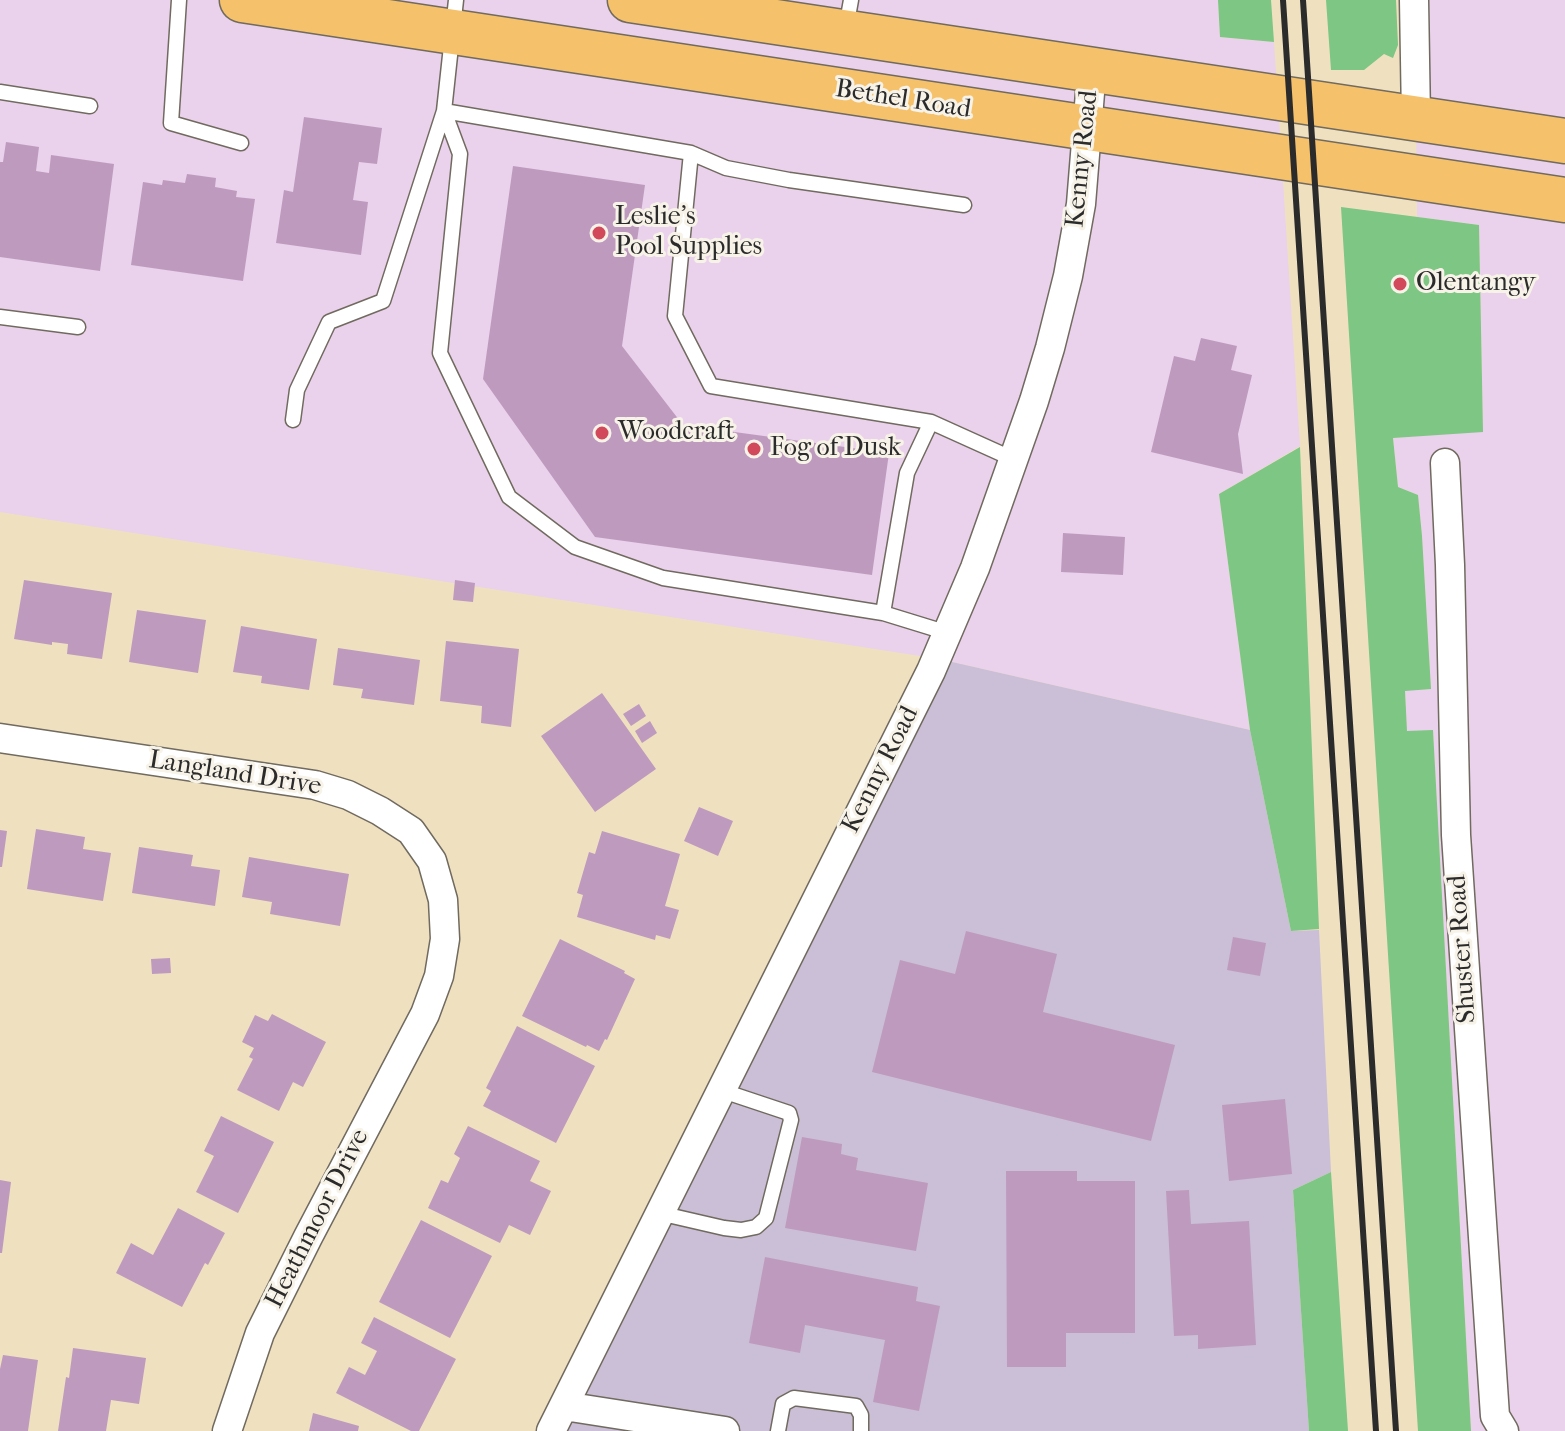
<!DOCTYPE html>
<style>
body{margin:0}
canvas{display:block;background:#efe0c0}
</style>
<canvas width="1565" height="1431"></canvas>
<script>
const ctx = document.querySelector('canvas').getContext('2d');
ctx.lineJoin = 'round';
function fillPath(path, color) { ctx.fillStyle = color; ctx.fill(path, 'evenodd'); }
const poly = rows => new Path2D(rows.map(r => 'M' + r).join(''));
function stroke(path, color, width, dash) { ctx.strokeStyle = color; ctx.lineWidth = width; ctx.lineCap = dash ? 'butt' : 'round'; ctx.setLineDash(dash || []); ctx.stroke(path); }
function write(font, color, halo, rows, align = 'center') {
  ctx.font = font + ' "IM FELL French Canon",serif'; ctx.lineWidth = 6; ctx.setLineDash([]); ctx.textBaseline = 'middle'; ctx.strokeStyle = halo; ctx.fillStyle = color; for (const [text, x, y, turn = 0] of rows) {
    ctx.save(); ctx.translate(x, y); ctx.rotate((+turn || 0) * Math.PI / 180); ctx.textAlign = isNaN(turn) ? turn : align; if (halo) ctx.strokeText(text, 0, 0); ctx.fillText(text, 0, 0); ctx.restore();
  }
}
fillPath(poly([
 [0,0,1218,0,1220,37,1274,42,1300,446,1219,494,1250,730,939,659,0,512],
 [1415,0,1565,0,1565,1431,1471,1431,1433,731,1407,731,1405,690,1431,689,1422,536,1418,495,1398,487,1393,438,1483,431,1479,225,1417,217]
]), '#ead1ec');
fillPath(poly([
 [939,659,1250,730,1291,931,1319,930,1331,1172,1293,1190,1309,1431,553,1431]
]), '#cabfd6');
fillPath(poly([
 [1218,0,1271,0,1274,42,1220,37],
 [1326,0,1396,0,1398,45,1393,58,1384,54,1364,70,1331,70],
 [1341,207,1479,225,1483,432,1393,438,1398,487,1418,495,1422,536,1431,689,1405,691,1407,731,1433,730,1471,1431,1418,1431],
 [1300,447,1319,929,1291,931,1250,730,1219,494],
 [1331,1172,1348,1431,1309,1431,1293,1190]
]), '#7dc683');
fillPath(poly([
 [304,117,382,128,377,164,359,162,353,200,368,202,361,255,276,243,284,190,293,192],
 [6,142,39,147,36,171,49,173,51,155,114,164,100,271,0,257,0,162,3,162],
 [513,166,645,185,622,346,683,425,889,453,872,575,595,537,483,379],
 [187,174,216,178,215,187,237,191,236,197,255,199,243,281,131,265,143,182,162,185,163,180,185,183],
 [1201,338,1237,346,1231,370,1252,375,1238,434,1243,474,1151,452,1174,356,1195,361],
 [1063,533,1125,537,1123,575,1061,572],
 [24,580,112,593,102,659,67,654,68,644,52,642,52,645,14,639],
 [455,580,475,583,473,602,453,600],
 [137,610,206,620,198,673,129,662],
 [241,626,317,639,309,690,261,683,262,676,233,672],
 [446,641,519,649,511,727,481,723,482,706,440,701],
 [338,648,420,660,414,705,361,698,363,689,333,685],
 [602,693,656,769,595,812,541,736],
 [639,704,646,716,631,726,623,714],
 [650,721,657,733,642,743,635,731],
 [699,807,733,821,718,856,684,841],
 [36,829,85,837,83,849,111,853,103,901,27,889],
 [0,830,7,831,2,867,0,867],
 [602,831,680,854,665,906,679,910,670,939,656,935,655,940,577,917,583,895,577,893,589,852,595,854],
 [139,847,193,855,191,866,220,870,215,906,132,893],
 [249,857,349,874,340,926,270,914,272,902,242,897],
 [966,931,1057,954,1043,1012,1175,1045,1151,1141,872,1072,900,960,955,974],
 [1233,937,1266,943,1260,976,1227,970],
 [560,939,625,971,624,973,635,979,607,1040,605,1039,599,1051,587,1045,586,1047,522,1016],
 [170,958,171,973,152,974,151,959],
 [272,1014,326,1042,303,1087,293,1082,279,1111,237,1090,253,1059,249,1057,254,1048,242,1042,255,1015,268,1021],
 [517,1026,595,1066,556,1143,483,1106,491,1091,486,1088],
 [1285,1099,1292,1174,1229,1181,1222,1105],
 [221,1116,274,1142,238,1213,196,1192,214,1156,204,1151],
 [468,1126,540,1161,530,1181,551,1191,530,1235,509,1225,500,1243,428,1208,441,1180,448,1183,460,1158,454,1154],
 [802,1137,842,1144,841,1154,858,1158,856,1170,928,1183,916,1251,785,1228],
 [1006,1171,1077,1171,1077,1181,1135,1181,1135,1333,1066,1333,1066,1367,1007,1367],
 [0,1180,11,1182,2,1253,0,1253],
 [1189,1190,1191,1224,1249,1221,1256,1345,1198,1349,1198,1335,1174,1336,1166,1191],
 [178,1208,225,1233,208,1265,205,1263,182,1307,116,1273,131,1243,153,1255],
 [421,1220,492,1256,450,1338,379,1302],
 [765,1257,918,1287,916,1301,940,1306,919,1411,873,1402,885,1340,805,1325,800,1353,749,1343],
 [374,1317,456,1359,419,1431,411,1431,336,1393,349,1367,365,1375,377,1351,361,1343],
 [73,1348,146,1358,139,1404,111,1400,106,1431,58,1431,66,1377,69,1378],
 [3,1355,38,1360,28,1431,0,1431,0,1369],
 [313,1413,359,1426,358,1431,309,1431]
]), '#be9bbe');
const lane = poly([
 [179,0,171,123,241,143],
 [846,28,851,0],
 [0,92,90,106],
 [444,111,460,154,440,353,509,497,575,547,663,578,883,613],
 [444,111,691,153,726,168,789,180,964,205],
 [691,153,675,316,711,386,931,422,1013,459],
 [0,317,78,327],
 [293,420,297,390,329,322,383,301,444,111,456,0],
 [931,422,907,473,883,613,948,633],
 [659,1213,724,1228,741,1230,756,1227,766,1218,791,1120,789,1113,720,1090],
 [778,1431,783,1404,794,1398,856,1406,861,1415,861,1431]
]);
const street = poly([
 [1414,0,1416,118],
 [1445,463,1450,565,1456,835,1495,1416,1504,1431],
 [0,738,315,785,348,795,380,811,411,831,432,861,443,900,445,939,439,976,425,1014,308,1237,260,1333,227,1431],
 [564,1406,725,1431],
 [551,1431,931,671,975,568,1034,401,1050,348,1068,276,1081,204,1092,68]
]);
const primary = poly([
 [242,0,1565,200],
 [630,0,1565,141]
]);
stroke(lane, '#706a5f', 17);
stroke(street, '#706a5f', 31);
stroke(primary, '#706a5f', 47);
stroke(lane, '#fff', 14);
stroke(street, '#fff', 28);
stroke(primary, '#f5c16b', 44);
stroke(poly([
 [1283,0,1376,1431],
 [1303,0,1396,1431]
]), '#2b2b2b', 6);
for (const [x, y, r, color] of [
 [599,233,8,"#d1495b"],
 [1400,284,8,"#d1495b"],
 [602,433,8,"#d1495b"],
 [754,449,8,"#d1495b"]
]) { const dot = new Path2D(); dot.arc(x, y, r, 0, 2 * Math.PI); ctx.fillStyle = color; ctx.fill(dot); stroke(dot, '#f7f3e8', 3); }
write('26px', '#2b2b2b', '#f7f3e8', [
 ["Bethel Road",903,100,9],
 ["Kenny Road",1083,159,-84],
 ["Kenny Road",881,770,-63],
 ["Langland Drive",235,774,9],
 ["Shuster Road",1463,949,-94],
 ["Heathmoor Drive",318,1219,-63]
]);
write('26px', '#2b2b2b', '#f7f3e8', [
 ["Leslie's",615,218],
 ["Pool Supplies",615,248],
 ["Olentangy",1416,284],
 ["Woodcraft",618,433],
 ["Fog of Dusk",770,449]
], 'left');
</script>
